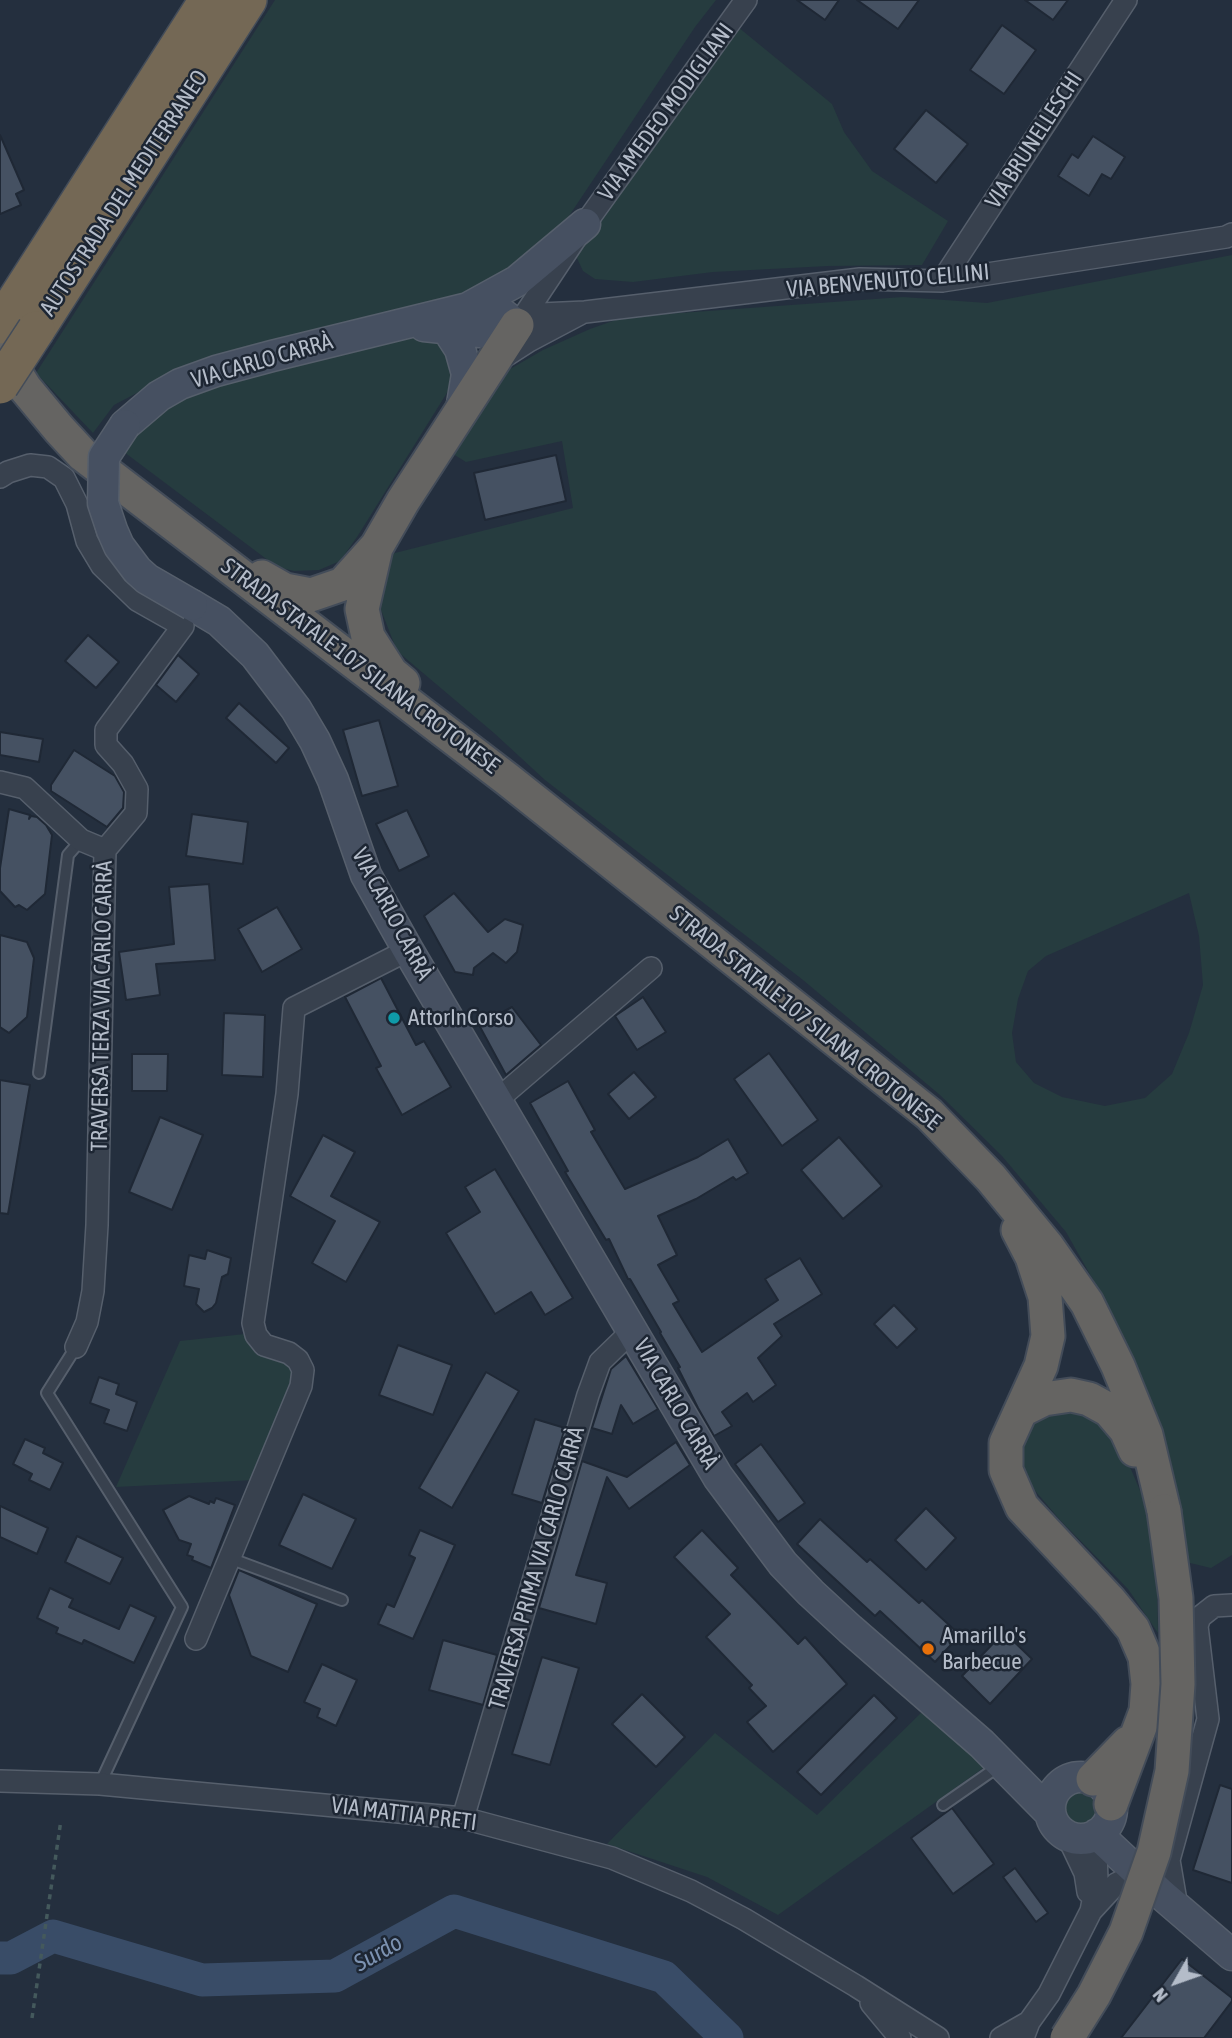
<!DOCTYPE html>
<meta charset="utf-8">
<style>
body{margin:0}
#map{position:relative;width:1232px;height:2038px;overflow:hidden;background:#242f3e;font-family:"Asap Condensed",sans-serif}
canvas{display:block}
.north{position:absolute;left:1141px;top:1947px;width:70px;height:70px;-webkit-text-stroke:5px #1d2633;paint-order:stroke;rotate:230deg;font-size:19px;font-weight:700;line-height:28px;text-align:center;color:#b4bcc9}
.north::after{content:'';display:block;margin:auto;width:24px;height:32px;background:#b4bcc9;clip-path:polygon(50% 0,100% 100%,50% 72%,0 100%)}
</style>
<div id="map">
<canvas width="1232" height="2038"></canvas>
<div class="north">N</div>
</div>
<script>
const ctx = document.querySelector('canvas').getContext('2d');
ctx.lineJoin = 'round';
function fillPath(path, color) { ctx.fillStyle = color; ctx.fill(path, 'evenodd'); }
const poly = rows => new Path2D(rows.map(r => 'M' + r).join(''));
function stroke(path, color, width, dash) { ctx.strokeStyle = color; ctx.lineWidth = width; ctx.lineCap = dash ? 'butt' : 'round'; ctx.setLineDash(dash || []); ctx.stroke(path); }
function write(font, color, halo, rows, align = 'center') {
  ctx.font = font + ' "Asap Condensed",sans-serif'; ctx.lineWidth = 5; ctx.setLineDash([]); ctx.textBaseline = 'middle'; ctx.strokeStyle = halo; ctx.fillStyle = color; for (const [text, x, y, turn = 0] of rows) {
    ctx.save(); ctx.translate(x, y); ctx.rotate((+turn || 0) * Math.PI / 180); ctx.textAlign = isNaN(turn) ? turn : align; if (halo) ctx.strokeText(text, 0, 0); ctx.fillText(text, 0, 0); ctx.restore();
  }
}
fillPath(poly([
 [275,0,716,0,695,27,565,222,480,293,171,375,114,405,93,433,36,373],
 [738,27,832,104,844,132,872,171,948,221,922,265,828,266,713,272,633,282,595,279,583,271,576,256,581,243],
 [1232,255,1232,1555,1211,1568,1186,1562,1171,1474,1146,1390,1109,1308,1066,1232,1002,1156,940,1095,803,980,545,780,494,733,397,651,376,597,387,555,573,508,562,441,466,462,445,449,498,376,543,350,590,329,624,317,903,297,987,303],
 [1189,893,1199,936,1203,985,1189,1033,1172,1074,1145,1098,1105,1106,1062,1097,1034,1083,1016,1062,1012,1033,1018,999,1028,971,1046,956],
 [400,330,436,335,449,349,455,372,450,388,357,537,340,561,319,570,294,571,277,567,120,449,171,395],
 [245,1334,282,1357,297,1372,255,1480,116,1487,180,1341],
 [1069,1405,1116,1434,1147,1507,1156,1536,1158,1633,1128,1589,1060,1520,1020,1473,1016,1445,1035,1417],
 [925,1709,986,1766,778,1915,707,1877,607,1844,715,1733,817,1815],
 '1063 1806a18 18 0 1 1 36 0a18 18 0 1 1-36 0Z'
]), '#263c3f');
stroke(poly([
 [0,1958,11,1958,53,1936,202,1980,335,1976,454,1911,664,1977,727,2038]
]), '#394c67', 33);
const building = poly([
 [797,0,839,0,825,20,797,0],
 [857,0,919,0,898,29,857,0],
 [1025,0,1068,0,1053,20,1025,0],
 [1002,25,1036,50,1004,94,970,70,1002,25],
 [926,110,968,144,936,183,894,149,926,110],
 [0,135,24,190,16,194,21,205,0,214,0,135],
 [1093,136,1125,157,1111,179,1102,174,1089,196,1058,176,1072,154,1078,158,1093,136],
 [556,455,566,501,485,520,474,473,556,455],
 [88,635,119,662,96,688,65,661,88,635],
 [178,655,199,674,176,702,156,685,178,655],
 [239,703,289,748,276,763,226,718,239,703],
 [379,720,398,786,362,796,343,730,379,720],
 [0,732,43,739,39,762,0,755,0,732],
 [74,750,115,776,124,792,123,808,107,827,51,791,51,785,74,750],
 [9,809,30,815,29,819,31,816,37,817,46,825,52,835,45,894,27,910,19,905,15,907,0,891,0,868,9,809],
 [407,810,429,856,399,871,376,824,407,810],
 [192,814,248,822,243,864,186,856,192,814],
 [209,884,215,960,156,964,160,995,126,1000,119,952,174,944,169,887,209,884],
 [454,893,488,932,505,919,523,925,517,952,506,963,493,953,474,968,473,975,455,972,424,916,454,893],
 [277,907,302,949,262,972,238,929,277,907],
 [0,935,27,942,34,958,27,1017,9,1033,0,1027,0,935],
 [381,978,416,1045,424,1041,451,1087,402,1115,376,1068,381,1066,345,997,381,978],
 [643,997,666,1032,637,1050,615,1016,643,997],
 [512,1007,541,1045,506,1075,479,1025,512,1007],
 [224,1013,265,1015,263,1077,222,1075,224,1013],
 [769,1053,818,1120,782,1146,734,1079,769,1053],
 [132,1054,168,1054,167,1091,132,1091,132,1054],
 [634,1072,656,1097,629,1119,608,1094,634,1072],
 [0,1080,30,1085,8,1214,0,1213,0,1080],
 [568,1081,595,1130,591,1132,625,1189,698,1157,728,1139,748,1173,736,1180,733,1177,696,1199,658,1216,677,1255,658,1265,679,1301,673,1304,702,1352,778,1300,765,1279,800,1258,822,1294,774,1324,782,1336,758,1358,776,1385,753,1402,747,1393,722,1412,732,1426,714,1436,698,1408,678,1368,680,1367,660,1333,661,1332,630,1279,628,1279,609,1239,606,1240,565,1172,568,1171,530,1103,568,1081],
 [160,1117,203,1135,172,1210,129,1192,160,1117],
 [323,1135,355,1152,331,1196,380,1222,346,1282,312,1263,335,1221,290,1196,323,1135],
 [839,1137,882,1186,843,1219,801,1170,839,1137],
 [495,1169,573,1298,545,1315,531,1292,495,1314,446,1233,480,1212,465,1187,495,1169],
 [207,1250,231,1258,228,1274,222,1277,216,1303,212,1308,204,1312,196,1304,199,1289,184,1286,189,1255,205,1259,207,1250],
 [894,1305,917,1329,897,1348,874,1324,894,1305],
 [398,1345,452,1365,433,1415,379,1395,398,1345],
 [626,1356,658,1409,633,1424,621,1405,612,1434,592,1428,611,1369,626,1356],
 [486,1372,519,1391,452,1508,419,1488,486,1372],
 [99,1377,119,1384,116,1394,137,1402,127,1431,104,1423,109,1410,90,1403,99,1377],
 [535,1419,565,1428,542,1503,512,1494,535,1419],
 [25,1439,45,1448,43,1453,63,1463,50,1490,29,1480,32,1474,13,1464,25,1439],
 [676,1442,690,1465,629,1509,607,1477,576,1575,607,1583,596,1624,539,1608,582,1461,627,1477,676,1442],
 [761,1444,805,1503,778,1522,735,1464,761,1444],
 [303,1494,356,1519,332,1569,279,1545,303,1494],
 [189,1496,209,1504,210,1501,214,1503,216,1498,235,1505,211,1568,192,1560,193,1557,187,1555,191,1544,179,1540,163,1510,189,1496],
 [0,1506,48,1528,37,1554,0,1537,0,1506],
 [926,1508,956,1538,926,1570,895,1540,926,1508],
 [820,1519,867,1562,870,1559,919,1603,922,1600,960,1635,935,1662,880,1611,875,1616,797,1544,820,1519],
 [420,1530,455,1545,413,1639,378,1624,387,1604,394,1607,415,1558,409,1555,420,1530],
 [702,1530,738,1568,731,1575,798,1644,805,1637,847,1684,773,1752,747,1722,766,1706,749,1688,752,1685,706,1637,730,1614,674,1557,702,1530],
 [77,1536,123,1558,110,1584,65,1562,77,1536],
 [239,1570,317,1604,288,1672,251,1656,229,1595,239,1570],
 [50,1588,73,1599,69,1607,119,1629,130,1605,156,1617,134,1663,84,1640,82,1644,56,1633,58,1628,37,1618,50,1588],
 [1004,1632,1032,1659,990,1704,962,1676,1004,1632],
 [443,1640,497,1655,483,1705,429,1690,443,1640],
 [542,1657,579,1668,550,1765,512,1754,542,1657],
 [322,1664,357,1680,336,1726,317,1717,320,1709,304,1702,322,1664],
 [642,1694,685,1737,656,1767,612,1724,642,1694],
 [874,1695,897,1718,821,1795,797,1772,874,1695],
 [1220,1785,1232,1789,1232,1883,1193,1870,1220,1785],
 [952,1808,994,1864,953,1894,911,1838,952,1808],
 [1015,1868,1048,1913,1036,1922,1003,1877,1015,1868],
 [1182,1959,1232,1998,1232,2001,1204,2038,1121,2038,1182,1959]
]);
fillPath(building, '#455162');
stroke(building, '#1f2835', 2);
const service = poly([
 [39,1073,68,855,81,840],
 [76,1347,47,1393,182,1607,100,1784],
 [229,1558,342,1600],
 [943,1805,999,1766]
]);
const minor = poly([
 [942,281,1126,0],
 [517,325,541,314,585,312,860,279,942,281,1226,237,1232,234],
 [518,325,585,224,746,0],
 [501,359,529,341,580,314],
 [0,477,8,472,30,465,48,467,64,478,77,504,87,541,102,566,137,600,183,626],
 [0,782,25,788,81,840,105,850],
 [497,1100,651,968],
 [76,1347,87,1322,93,1291,97,1225,105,850,136,813,137,789,123,764,106,745,106,730,183,626],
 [196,1639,301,1386,303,1370,298,1360,289,1353,264,1345,256,1335,253,1323,287,1094,294,1008,408,950],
 [0,1781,100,1784,463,1818,612,1858,691,1891,744,1919,856,1986,938,2038],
 [463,1818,588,1395,600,1362,633,1330],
 [1067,1835,1085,1873,1088,1892],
 [1177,1907,1169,1860,1208,1719,1197,1626,1200,1617,1214,1606,1232,1605],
 [1092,1910,1116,1884,1138,1873],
 [871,2003,900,2038],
 [1001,2038,1029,2022],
 [1023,2038,1029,2022,1049,1994,1091,1911,1097,1880,1096,1851,1089,1838]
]);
const secondary = poly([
 [468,308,517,281,585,224],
 [424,326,490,333,517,325],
 [447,329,460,349,467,374,461,410],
 [125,425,159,396,180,384,216,371,272,356,468,308,500,312,517,325],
 [192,605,219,621,255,655,296,709,315,741,333,780,366,875,408,950,718,1477,783,1564,811,1593,850,1629,982,1744,1050,1813],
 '1050 1808a31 31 0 1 1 62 0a31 31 0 1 1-62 0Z',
 [1097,1834,1161,1894,1232,1955]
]);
const trunk = poly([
 [0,348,25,388,59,429,83,455,507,779,929,1114,991,1178,1047,1246,1087,1303,1118,1366,1146,1435,1164,1511],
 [376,548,362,609,368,637,391,673,403,683],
 [262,577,285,590,311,595,343,584,377,546,403,501,517,325],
 [1018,1230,1032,1257,1045,1297,1048,1336,1041,1366,1006,1443,1006,1470,1022,1507,1110,1601,1133,1629,1145,1657,1148,1684,1146,1711,1111,1804],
 [1022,1410,1044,1399,1071,1395,1089,1399,1109,1410,1126,1430,1135,1450],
 [1093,1779,1128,1743]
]);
const motorway = poly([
 [0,325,208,0],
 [36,330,248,0]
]);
stroke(service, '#565f6c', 14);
stroke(minor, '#565f6c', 24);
stroke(secondary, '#565f6c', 33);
stroke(trunk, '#434c59', 37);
stroke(motorway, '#434c59', 40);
stroke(poly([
 [32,2018,61,1820]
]), '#44595c', 3.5, [5, 5]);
stroke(service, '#38414e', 10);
stroke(minor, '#38414e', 21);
stroke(secondary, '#465061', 30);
stroke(trunk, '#656462', 33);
stroke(motorway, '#746855', 37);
const secondaryBridge = poly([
 [125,425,104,457,103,503,112,530,119,546,137,570,147,579,192,605]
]);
const trunkBridge = poly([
 [1067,2038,1094,1995,1126,1932,1154,1852,1172,1771,1178,1684,1176,1598,1164,1511]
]);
const motorwayBridge = poly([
 [0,385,36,330]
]);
stroke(secondaryBridge, '#565f6c', 33, []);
stroke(trunkBridge, '#434c59', 37, []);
stroke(motorwayBridge, '#434c59', 40, []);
stroke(secondaryBridge, '#465061', 30);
stroke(trunkBridge, '#656462', 33);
stroke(motorwayBridge, '#746855', 37);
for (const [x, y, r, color] of [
 [394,1018,7,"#0f9aa8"],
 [928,1649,7,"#e8710a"]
]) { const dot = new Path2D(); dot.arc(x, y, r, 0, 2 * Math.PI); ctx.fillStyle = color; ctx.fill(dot); stroke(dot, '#1d2633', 2.5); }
write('23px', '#b4bcc9', '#1d2633', [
 ["VIA AMEDEO MODIGLIANI",666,112,-54],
 ["VIA BRUNELLESCHI",1034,140,-57],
 ["AUTOSTRADA DEL MEDITERRANEO",124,193,-57],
 ["VIA BENVENUTO CELLINI",888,281,-5],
 ["VIA CARLO CARRÀ",262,361,-16],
 ["STRADA STATALE 107 SILANA CROTONESE",360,666,37],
 ["VIA CARLO CARRÀ",392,914,62],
 ["TRAVERSA TERZA VIA CARLO CARRÀ",102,1006,-89],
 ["STRADA STATALE 107 SILANA CROTONESE",805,1018,39],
 ["VIA CARLO CARRÀ",676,1404,60],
 ["TRAVERSA PRIMA VIA CARLO CARRÀ",537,1568,-74],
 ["VIA MATTIA PRETI",404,1814,7]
]);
write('23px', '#b4bcc9', '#1d2633', [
 ["AttorInCorso",408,1018],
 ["Amarillo's",942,1636],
 ["Barbecue",942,1662]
], 'left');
write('italic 24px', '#7c92b1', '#1d2633', [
 ["Surdo",378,1953,-29]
]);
</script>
